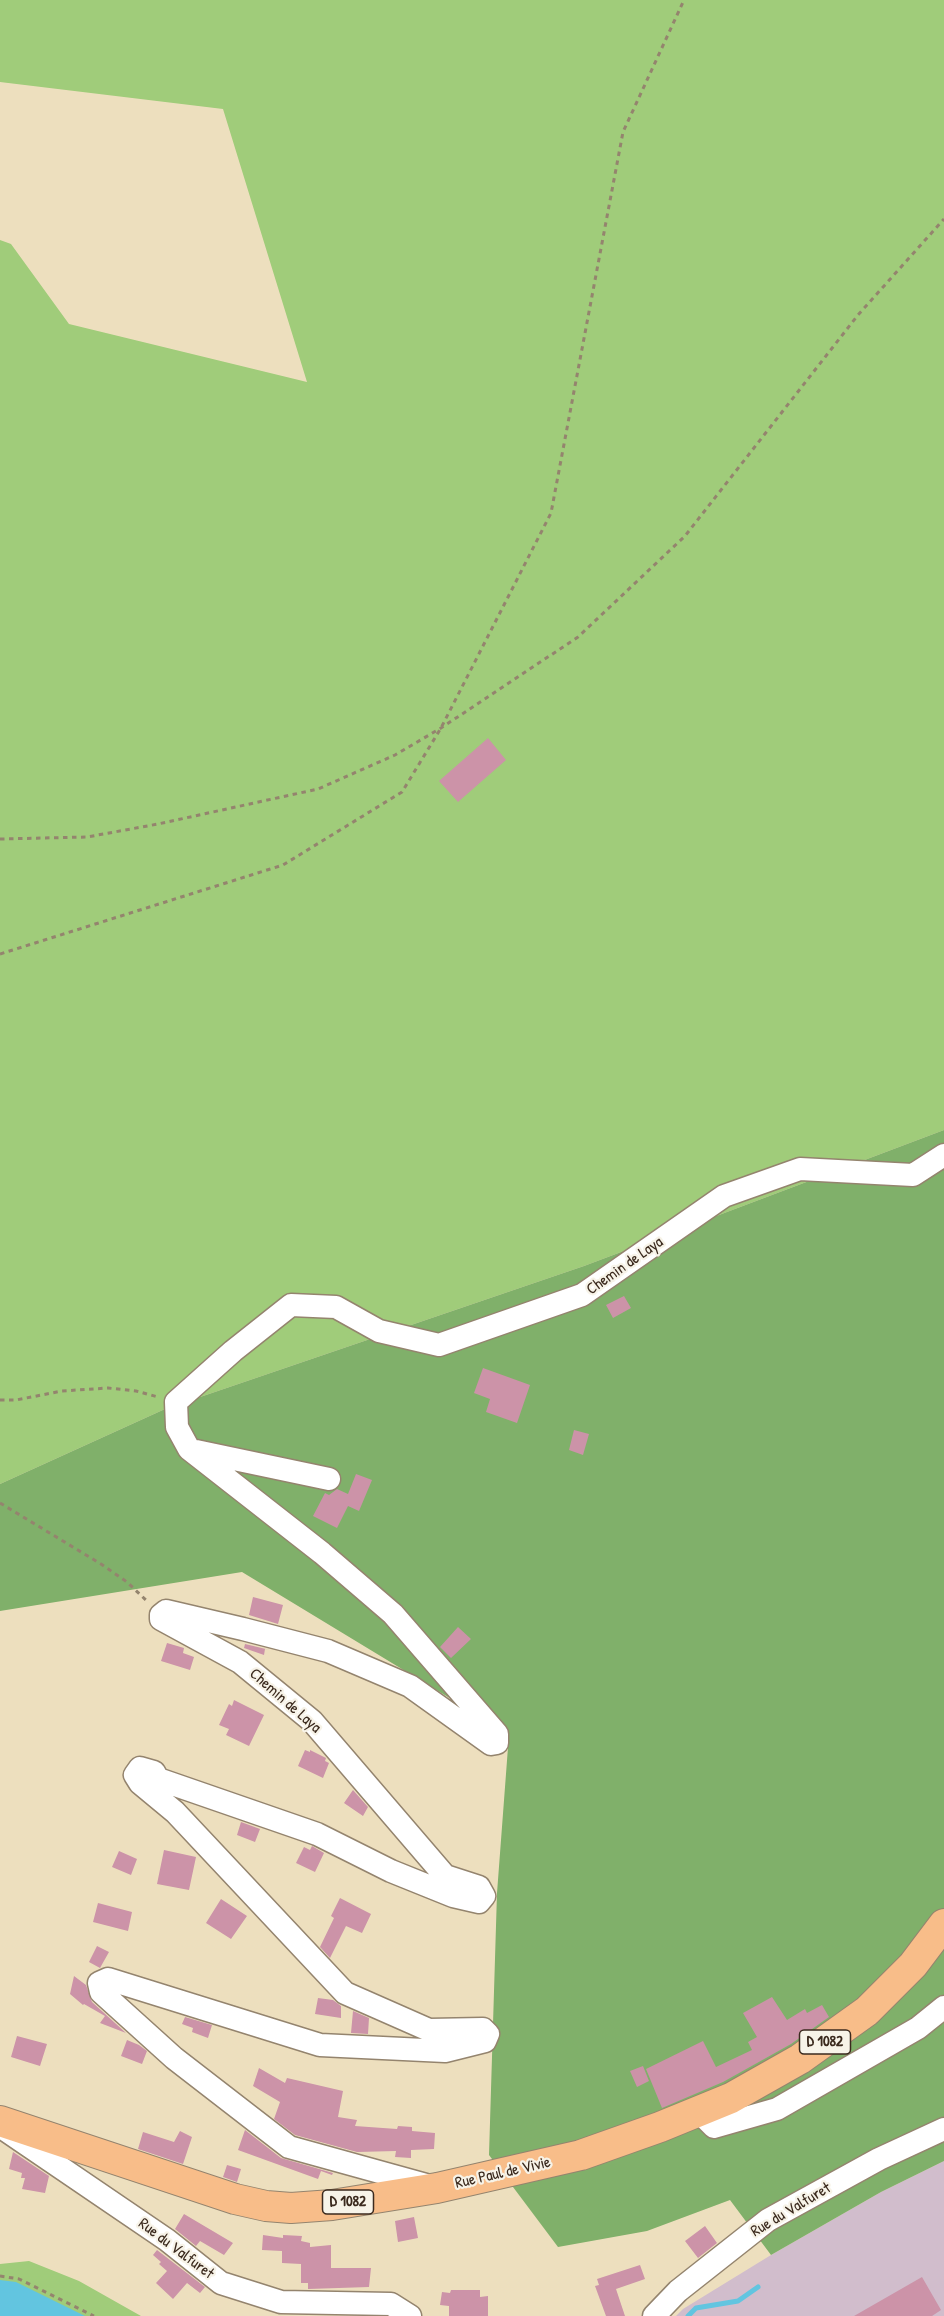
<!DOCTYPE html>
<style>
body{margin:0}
canvas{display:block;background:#eddfbe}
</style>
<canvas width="944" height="2316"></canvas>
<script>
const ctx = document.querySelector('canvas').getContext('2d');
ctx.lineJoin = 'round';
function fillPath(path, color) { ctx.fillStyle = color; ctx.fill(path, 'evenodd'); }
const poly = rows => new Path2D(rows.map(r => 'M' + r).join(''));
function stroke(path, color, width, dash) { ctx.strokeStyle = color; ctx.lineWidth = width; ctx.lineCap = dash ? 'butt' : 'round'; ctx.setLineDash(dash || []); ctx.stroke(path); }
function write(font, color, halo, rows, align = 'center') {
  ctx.font = font + ' "Patrick Hand",sans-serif'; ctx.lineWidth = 4.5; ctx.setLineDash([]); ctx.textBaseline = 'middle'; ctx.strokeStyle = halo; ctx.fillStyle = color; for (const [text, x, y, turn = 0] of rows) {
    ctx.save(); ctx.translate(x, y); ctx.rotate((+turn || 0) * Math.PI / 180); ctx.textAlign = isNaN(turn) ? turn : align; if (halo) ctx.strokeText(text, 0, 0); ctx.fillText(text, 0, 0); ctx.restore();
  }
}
fillPath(poly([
 [944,2161,944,2316,676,2316,683,2309,771,2255,881,2192]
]), '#d1bdcc');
fillPath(poly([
 [0,0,944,0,944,1130,584,1266,165,1409,0,1484,0,240,11,244,69,324,307,382,223,109,0,82],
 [29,2261,79,2281,141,2316,0,2316,0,2264]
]), '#a0cc7a');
fillPath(poly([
 [944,1130,944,2161,881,2192,771,2255,730,2200,647,2231,558,2247,489,2155,497,1893,509,1734,242,1572,0,1611,0,1484,165,1409,584,1266]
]), '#80b06a');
fillPath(poly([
 [0,2280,16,2282,85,2316,0,2316]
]), '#62c5e0');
stroke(poly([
 [688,2316,696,2308,738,2301,758,2287]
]), '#62c5e0', 5);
fillPath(poly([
 [488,738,506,760,458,802,439,781],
 [624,1296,631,1308,613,1318,606,1305],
 [483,1368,530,1385,517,1423,486,1412,490,1399,474,1393],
 [574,1430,589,1434,583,1455,569,1450],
 [356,1474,372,1480,359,1511,348,1506,337,1528,313,1516,325,1493,329,1495,337,1489,348,1494],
 [253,1597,283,1605,278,1624,249,1615],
 [458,1627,471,1639,451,1658,440,1647],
 [167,1643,184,1648,183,1653,194,1657,190,1670,161,1661],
 [245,1644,270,1650,265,1649,264,1655,244,1648],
 [234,1700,264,1715,249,1746,226,1735,229,1729,219,1725,229,1704,232,1706],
 [305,1750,310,1752,310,1750,326,1758,325,1761,329,1763,323,1778,298,1766],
 [353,1790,368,1807,363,1816,344,1803],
 [241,1822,260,1829,255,1842,237,1835],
 [312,1846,324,1853,315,1872,296,1863,304,1847,310,1850],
 [164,1850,196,1857,189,1890,157,1884],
 [119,1851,137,1859,131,1875,112,1867],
 [340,1898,371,1914,362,1933,346,1926,330,1958,320,1947,334,1918,331,1916],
 [221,1899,247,1916,231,1939,206,1923],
 [98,1903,132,1912,128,1931,93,1922],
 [97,1946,109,1952,100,1968,89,1962],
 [74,1976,86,1985,92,2002,126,2033,100,2023,105,2016,84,2004,83,2005,70,1994],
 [772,1997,787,2020,805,2009,807,2013,822,2005,829,2017,791,2044,723,2082,662,2108,646,2069,703,2041,716,2067,752,2050,748,2042,757,2037,743,2013],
 [318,1998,333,2000,341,2006,341,2018,315,2014],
 [353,2011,369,2018,368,2034,351,2033],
 [185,2017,212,2025,208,2038,192,2032,193,2028,182,2024],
 [17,2036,47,2044,40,2066,11,2057],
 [127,2040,139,2045,147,2051,142,2064,121,2056],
 [643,2066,649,2081,637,2087,630,2071],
 [259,2068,285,2083,287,2078,343,2091,338,2117,357,2120,355,2126,397,2129,398,2126,412,2127,412,2131,435,2133,434,2149,411,2150,411,2158,395,2157,396,2151,357,2152,295,2135,274,2119,280,2102,253,2086],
 [245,2130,281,2158,333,2173,332,2175,321,2171,318,2179,238,2150],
 [180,2131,192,2137,183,2164,138,2149,143,2132,174,2142],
 [13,2152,49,2176,45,2193,22,2189,25,2178,21,2178,22,2173,9,2169],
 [227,2165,241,2169,237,2182,223,2177],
 [184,2214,233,2243,224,2255,200,2241,196,2246,175,2229],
 [414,2217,418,2238,398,2242,395,2221],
 [705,2226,717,2243,698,2258,685,2241],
 [263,2235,283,2238,283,2235,302,2236,301,2241,310,2243,310,2247,331,2245,331,2268,371,2268,369,2287,308,2289,308,2283,301,2283,301,2264,282,2263,282,2251,262,2250],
 [157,2250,205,2287,200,2293,187,2283,173,2299,156,2283,167,2271,159,2264,161,2262,153,2255],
 [640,2265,645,2279,616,2289,625,2316,606,2316,595,2286,599,2285,597,2279],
 [922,2277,941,2310,932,2316,854,2316],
 [451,2290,480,2290,480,2297,488,2296,488,2316,449,2316,449,2306,440,2305,442,2292,450,2293]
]), '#cc93a8');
const minor = poly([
 [196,1451,329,1479],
 [698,2111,714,2127,777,2109,918,2028,944,2007],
 [4,2129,167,2240,221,2283,281,2302,391,2304,410,2316],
 [430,2186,289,2147,174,2058,101,1992,99,1983,108,1979,320,2045,445,2051,485,2041,488,2034,483,2029,429,2030,345,1993,175,1812,140,1783,135,1775,140,1768,154,1772,158,1779,317,1834,391,1871,453,1896,479,1902,484,1896,479,1887,445,1876,312,1721,240,1662,161,1619,161,1615,166,1611,243,1629,328,1651,410,1686,491,1744,497,1743,497,1734,393,1614,322,1553,189,1449,177,1427,176,1402,233,1351,291,1305,336,1307,379,1331,439,1345,582,1295,724,1196,800,1169,913,1175,944,1155],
 [654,2316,678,2291,768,2220,879,2159,944,2129]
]);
const major = poly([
 [0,2121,235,2199,266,2206,291,2208,332,2205,437,2188,581,2155,660,2127,731,2098,800,2059,867,2011,913,1965,944,1924]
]);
stroke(minor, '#94846e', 25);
stroke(major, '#94846e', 32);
stroke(poly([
 [0,839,87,837,158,824,318,789,395,755,441,728,578,637,685,536,858,315,944,219],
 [0,954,283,865,402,792,441,728,551,513,623,132,684,0],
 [0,1400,16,1400,62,1391,108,1388,136,1391,158,1397],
 [0,1503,101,1564,127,1582,149,1603],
 [0,2276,19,2279,94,2316]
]), '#94846e', 3, [4.5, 4.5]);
stroke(minor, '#fff', 22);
stroke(major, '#f8bd89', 30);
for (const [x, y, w] of [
 [825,2042,51],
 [348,2202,51]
]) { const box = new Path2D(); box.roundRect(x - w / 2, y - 12, w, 24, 4.5); ctx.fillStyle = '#f7f3e8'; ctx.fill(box); stroke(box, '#3b2a1e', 1.5); }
write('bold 15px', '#3b2a1e', null, [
 ["D 1082",825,2042],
 ["D 1082",348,2202]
]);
write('16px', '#3b2a1e', '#f7f3e8', [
 ["Chemin de Laya",625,1266,-35],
 ["Chemin de Laya",285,1701,41],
 ["Rue Paul de Vivie",503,2173,-13],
 ["Rue du Valfuret",791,2210,-31],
 ["Rue du Valfuret",176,2249,37]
]);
</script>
